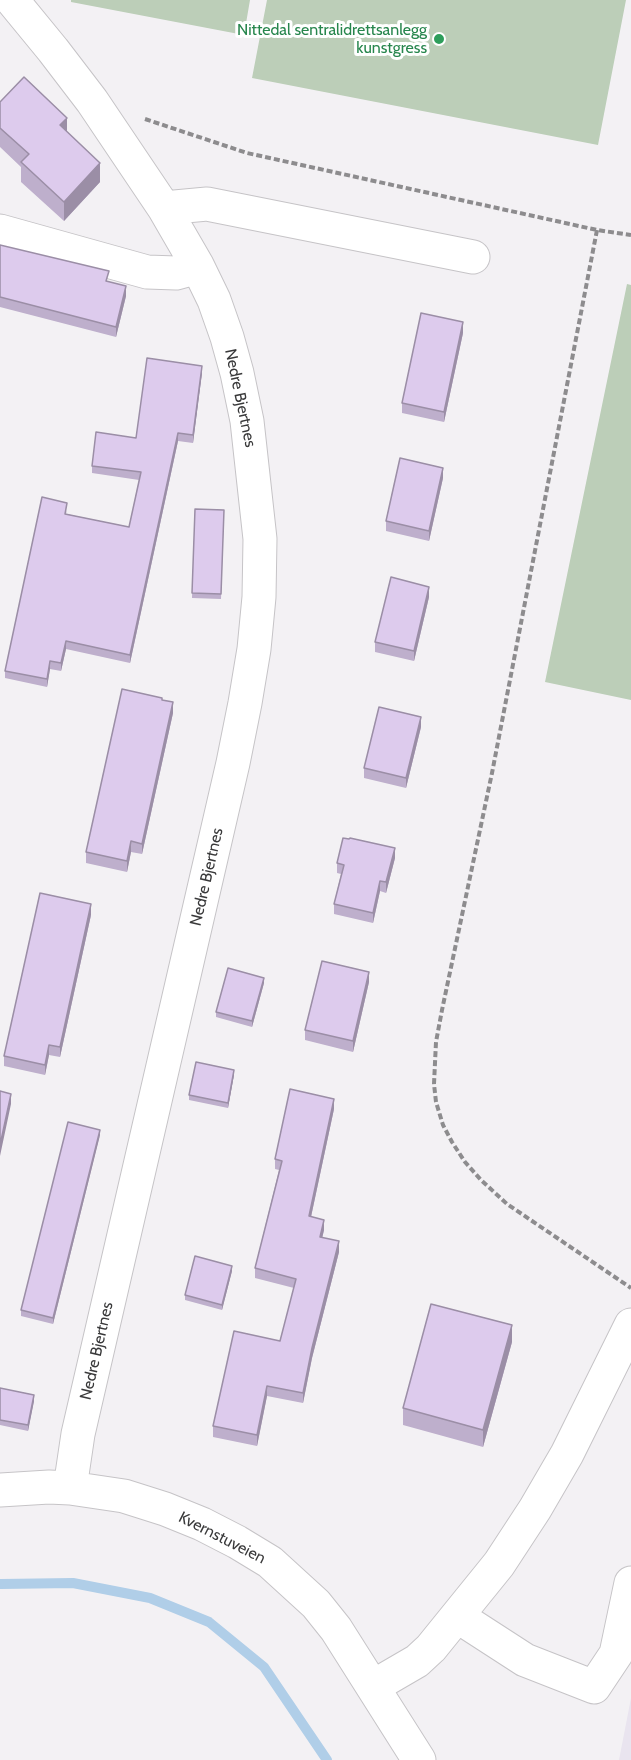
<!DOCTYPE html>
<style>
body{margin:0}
canvas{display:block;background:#f3f1f4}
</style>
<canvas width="631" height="1760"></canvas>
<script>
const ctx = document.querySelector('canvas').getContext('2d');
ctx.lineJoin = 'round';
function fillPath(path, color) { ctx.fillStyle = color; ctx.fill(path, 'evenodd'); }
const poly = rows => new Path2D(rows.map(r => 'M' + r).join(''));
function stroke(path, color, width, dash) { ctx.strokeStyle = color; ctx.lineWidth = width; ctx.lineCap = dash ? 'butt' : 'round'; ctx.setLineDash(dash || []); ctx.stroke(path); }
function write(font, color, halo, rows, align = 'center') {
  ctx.font = font + ' Cabin,sans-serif'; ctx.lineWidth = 6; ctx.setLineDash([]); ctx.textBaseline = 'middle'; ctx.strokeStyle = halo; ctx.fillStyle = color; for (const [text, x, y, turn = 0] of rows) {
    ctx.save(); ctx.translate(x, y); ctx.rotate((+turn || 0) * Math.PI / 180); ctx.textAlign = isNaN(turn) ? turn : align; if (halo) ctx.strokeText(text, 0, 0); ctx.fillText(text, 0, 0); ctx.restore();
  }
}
fillPath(poly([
 [631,1698,631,1760,619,1760]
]), '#e9e4ef');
fillPath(poly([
 [71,0,250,0,244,35,71,2],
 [267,0,626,0,598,145,252,78],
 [627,284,631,285,631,700,545,682]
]), '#bcceb8');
stroke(poly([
 [0,1584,73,1583,150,1598,209,1622,264,1667,327,1760]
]), '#b0cee8', 10);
const minor = poly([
 [12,0,53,50,92,101,164,208,197,265,214,300,227,337,237,373,247,421,260,539,259,597,254,649,245,703,233,763,78,1434,70,1488],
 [164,208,207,204,473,257],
 [0,231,147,272,176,273,187,270,197,265],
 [0,1490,49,1487,70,1488,124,1496,165,1509,202,1524,237,1542,270,1562,316,1604,336,1629,419,1760],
 [457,1616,525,1660,594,1687,616,1654,631,1583],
 [374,1686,417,1661,431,1648,499,1564,535,1509,567,1454,631,1325]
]);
stroke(minor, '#c6c4c7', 35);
stroke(poly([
 [145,119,247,153,597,230,631,235],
 [597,230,492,773,442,1010,436,1042,434,1084,436,1102,443,1125,452,1142,465,1162,481,1180,507,1204,631,1288]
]), '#8d8c8e', 4, [6, 3]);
stroke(minor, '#fff', 33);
fillPath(poly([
 [0,102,67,132,100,182,64,221,21,182,21,167,0,147],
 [0,245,126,296,116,337,0,307],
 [463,333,444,422,402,413,402,403],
 [202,373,193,443,178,441,130,663,66,649,61,671,50,669,47,687,5,678,5,671,67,510,66,514,129,527,139,480,92,473,92,466,136,438],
 [443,478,429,541,386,531,386,521],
 [195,509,224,510,221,599,192,598],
 [429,597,414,661,375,652,375,642],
 [162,701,173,713,142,854,131,852,127,872,86,863,86,852],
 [421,727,406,788,364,778,364,768],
 [395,858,386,893,380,891,373,923,334,914,334,904,341,874,337,873,337,863],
 [91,915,60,1057,49,1055,45,1075,4,1066,4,1056],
 [369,982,353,1052,305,1040,305,1030],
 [264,983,252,1027,216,1017,216,1012],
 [234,1075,228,1108,189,1100,189,1095],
 [334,1109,311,1217,324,1230,322,1238,339,1252,312,1358,303,1403,267,1396,257,1446,213,1437,213,1426,280,1341,294,1288,255,1278,255,1268,279,1170,275,1169,275,1159],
 [100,1135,53,1324,21,1316,21,1310],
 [232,1271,222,1310,185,1300,185,1295],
 [512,1342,483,1447,403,1425,403,1408],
 [0,1388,34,1401,28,1431,0,1425]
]), '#beafcc');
fillPath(poly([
 [67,118,67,138,60,125],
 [100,163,100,182,64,221,64,202],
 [126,286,126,296,116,337,116,327],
 [463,322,463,333,444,422,444,412],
 [202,366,202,373,193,443,193,435],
 [178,433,178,441,130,663,130,655],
 [443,468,443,478,429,541,429,531],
 [429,587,429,597,414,661,414,651],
 [66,641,66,649,61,671,61,663],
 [50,661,50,669,47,687,47,679],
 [173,702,173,713,142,854,142,844],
 [421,717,421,727,406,788,406,778],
 [131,841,131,852,127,872,127,861],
 [395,848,395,858,386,893,386,882],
 [380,881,380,891,373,923,373,913],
 [91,904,91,915,60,1057,60,1047],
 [369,972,369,982,353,1052,353,1041],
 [264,978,264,983,252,1027,252,1021],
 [49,1045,49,1055,45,1075,45,1065],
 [234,1070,234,1075,228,1108,228,1103],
 [11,1094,11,1104,0,1156,0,1145],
 [334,1099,334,1109,309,1226,309,1216],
 [100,1130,100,1135,53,1324,53,1318],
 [324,1220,324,1230,320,1247,320,1237],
 [339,1241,339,1252,312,1358,303,1403,303,1393,312,1348],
 [232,1266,232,1271,222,1310,222,1305],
 [512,1325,512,1342,483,1447,483,1430],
 [267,1386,267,1396,257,1446,257,1435],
 [34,1395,34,1401,28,1431,28,1425]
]), '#9b8ea6');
const building = poly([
 [24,77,67,118,60,125,100,163,64,202,21,162,29,154,0,128,0,102,24,77],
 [0,245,109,271,106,281,126,286,116,327,0,297,0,245],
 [421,313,463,322,444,412,402,403,421,313],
 [147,358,202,366,193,435,178,433,130,655,66,641,61,663,50,661,47,679,5,671,42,497,67,503,65,514,129,527,141,472,92,466,96,432,136,438,147,358],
 [400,458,443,468,429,531,386,521,400,458],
 [195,509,224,510,221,594,192,593,195,509],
 [391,577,429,587,414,651,375,642,391,577],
 [122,689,162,698,162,700,173,702,142,844,131,841,127,861,86,852,122,689],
 [379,707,421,717,406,778,364,768,379,707],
 [343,838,349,839,350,838,395,848,386,882,380,881,373,913,334,904,344,865,337,863,343,838],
 [40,893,91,904,60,1047,49,1045,45,1065,4,1056,40,893],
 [322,961,369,972,353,1041,305,1030,322,961],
 [228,968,264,978,252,1021,216,1012,228,968],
 [196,1062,234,1070,228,1103,189,1095,196,1062],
 [290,1089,334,1099,309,1216,324,1220,320,1237,339,1241,312,1348,303,1393,267,1386,257,1435,213,1426,234,1331,280,1341,296,1279,255,1268,282,1161,275,1159,290,1089],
 [0,1091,11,1094,0,1145,0,1091],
 [68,1122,100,1130,53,1318,21,1310,68,1122],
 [195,1256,232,1266,222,1305,185,1295,195,1256],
 [431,1304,512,1325,483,1430,403,1408,431,1304],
 [0,1388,34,1395,28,1425,0,1420,0,1388]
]);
fillPath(building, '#ddcbed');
stroke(building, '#9b8ea6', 1.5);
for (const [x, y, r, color] of [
 [439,39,6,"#2e9e5b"]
]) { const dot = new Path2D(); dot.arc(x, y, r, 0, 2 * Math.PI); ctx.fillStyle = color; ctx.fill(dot); stroke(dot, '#fff', 2); }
write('16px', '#27864d', '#fff', [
 ["Nittedal sentralidrettsanlegg",427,30],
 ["kunstgress",427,48]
], 'right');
write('16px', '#39393a', '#fff', [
 ["Nedre Bjertnes",240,398,78],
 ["Nedre Bjertnes",207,877,-77],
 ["Nedre Bjertnes",97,1351,-77],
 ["Kvernstuveien",222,1538,27]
]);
</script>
